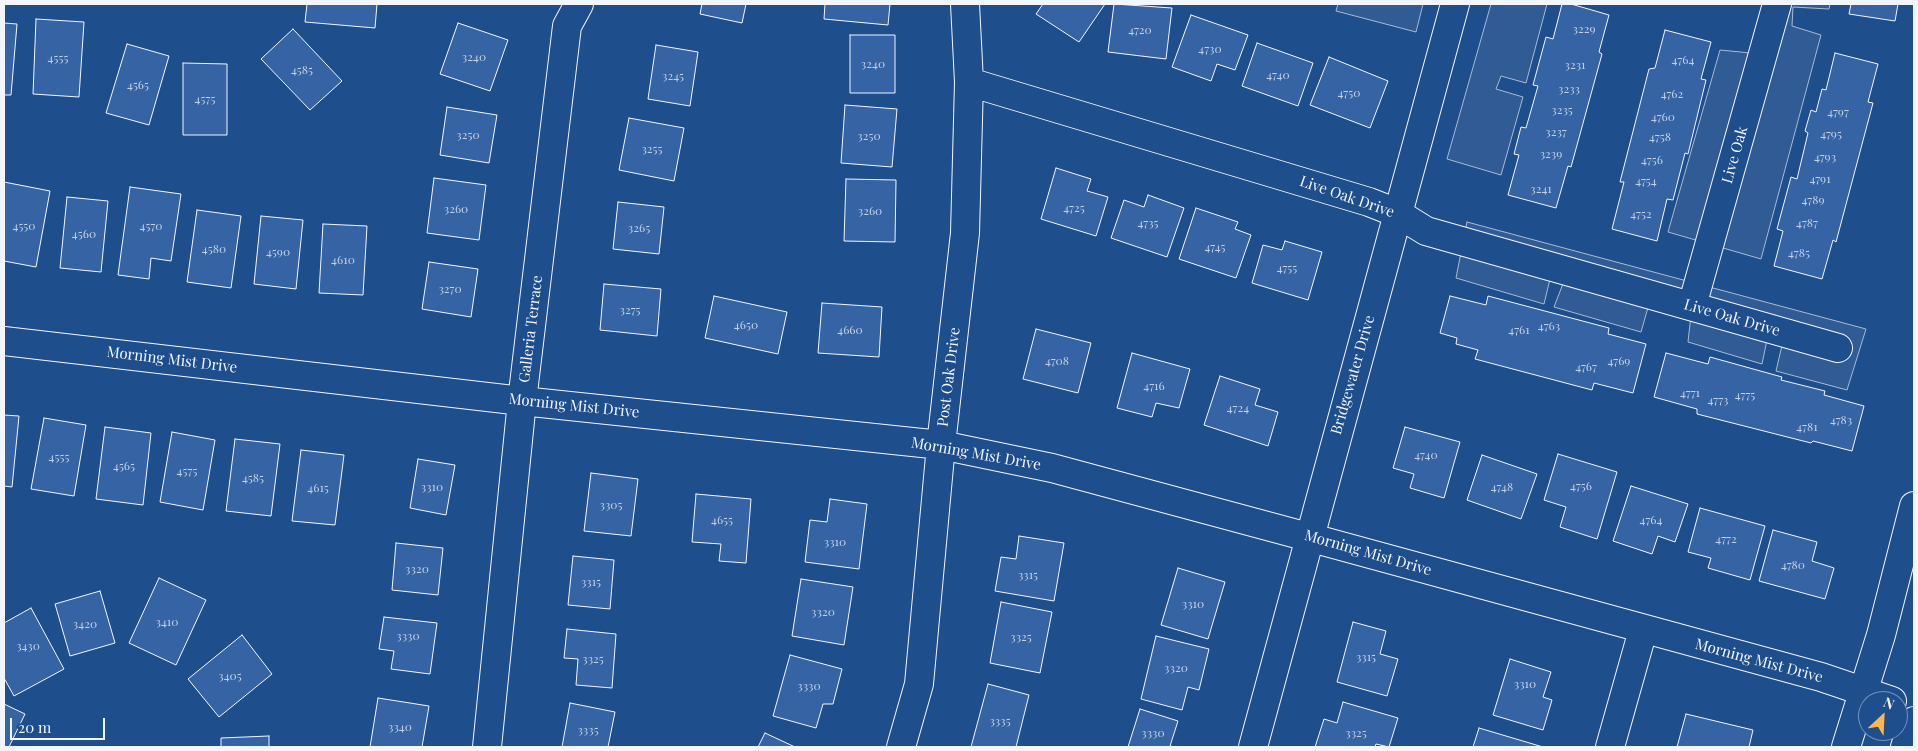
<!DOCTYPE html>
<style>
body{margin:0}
#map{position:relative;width:1918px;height:751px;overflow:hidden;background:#1f4e8c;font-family:"Playfair Display",serif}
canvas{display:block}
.frame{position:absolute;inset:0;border:5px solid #f2f6ff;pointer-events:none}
.north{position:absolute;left:1858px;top:691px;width:50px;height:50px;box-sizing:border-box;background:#1f4e8c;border:1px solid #7391ba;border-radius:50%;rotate:25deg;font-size:14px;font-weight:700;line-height:20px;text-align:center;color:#f2f6ff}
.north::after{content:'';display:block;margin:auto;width:18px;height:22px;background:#ffb74d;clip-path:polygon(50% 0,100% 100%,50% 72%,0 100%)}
.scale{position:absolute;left:10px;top:718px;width:95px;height:22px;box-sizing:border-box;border:2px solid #f2f6ff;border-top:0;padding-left:6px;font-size:15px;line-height:18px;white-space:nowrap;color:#f2f6ff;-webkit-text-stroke:4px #1f4e8c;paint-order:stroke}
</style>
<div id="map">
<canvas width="1918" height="751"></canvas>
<div class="frame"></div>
<div class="north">N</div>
<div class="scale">20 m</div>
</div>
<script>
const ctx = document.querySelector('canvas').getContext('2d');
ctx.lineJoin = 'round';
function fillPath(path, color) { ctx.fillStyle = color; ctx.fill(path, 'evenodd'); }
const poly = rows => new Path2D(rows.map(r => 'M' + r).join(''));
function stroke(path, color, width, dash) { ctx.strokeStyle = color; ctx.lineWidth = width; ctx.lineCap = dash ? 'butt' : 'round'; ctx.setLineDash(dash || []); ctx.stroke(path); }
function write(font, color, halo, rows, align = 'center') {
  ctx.font = font + ' "Playfair Display",serif'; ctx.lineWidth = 4; ctx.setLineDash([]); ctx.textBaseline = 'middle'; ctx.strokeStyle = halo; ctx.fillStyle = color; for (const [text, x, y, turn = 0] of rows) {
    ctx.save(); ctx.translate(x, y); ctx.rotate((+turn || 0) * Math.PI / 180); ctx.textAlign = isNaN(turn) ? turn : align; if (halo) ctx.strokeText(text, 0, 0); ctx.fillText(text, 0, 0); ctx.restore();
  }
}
const parking = poly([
 [1338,4,1423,4,1416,32,1336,11,1338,4],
 [1491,4,1547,4,1526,83,1501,76,1496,89,1523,97,1501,175,1447,159,1491,4],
 [1763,4,1830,4,1829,9,1793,7,1792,26,1821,35,1761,259,1668,232,1720,50,1751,53,1763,4],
 [1467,222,1866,329,1847,390,1776,371,1783,341,1768,335,1762,364,1688,342,1691,315,1649,304,1641,332,1554,307,1564,281,1550,279,1544,304,1456,278,1467,222]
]);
fillPath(parking, '#305b95');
stroke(parking, '#a8bbd7', 1);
const building = poly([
 [307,4,377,4,375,28,305,22,307,4],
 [702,4,746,4,742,23,700,14,702,4],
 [825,4,890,4,888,25,824,19,825,4],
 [1043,4,1105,4,1079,42,1036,14,1043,4],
 [1114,4,1172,8,1166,59,1108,52,1114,4],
 [1562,4,1571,4,1609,15,1599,52,1602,54,1571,167,1568,166,1556,208,1508,195,1519,155,1514,154,1521,127,1526,128,1538,86,1533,85,1546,37,1553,39,1562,4],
 [1851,4,1898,4,1895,21,1849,14,1851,4],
 [1191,15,1248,35,1235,70,1217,64,1211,81,1172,67,1191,15],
 [36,19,84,22,79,97,33,94,36,19],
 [4,23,17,24,11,95,4,95,4,23],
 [458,23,508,40,490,91,440,74,458,23],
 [293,29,342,81,310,110,261,59,293,29],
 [1665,30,1711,42,1701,79,1706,80,1688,154,1685,153,1673,200,1667,199,1657,241,1612,229,1624,182,1620,182,1649,69,1655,68,1665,30],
 [850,35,895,35,895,93,850,93,850,35],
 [1257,43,1313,63,1298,106,1242,86,1257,43],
 [127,44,169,56,149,125,106,113,127,44],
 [656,45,698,52,690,106,648,99,656,45],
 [1835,53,1878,64,1868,102,1873,103,1836,242,1833,240,1822,279,1774,266,1783,231,1777,229,1791,177,1797,179,1808,133,1805,131,1811,110,1816,112,1822,89,1826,90,1835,53],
 [1329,57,1388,81,1370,128,1310,105,1329,57],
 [183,63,227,64,227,135,183,135,183,63],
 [845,105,897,109,892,167,841,163,845,105],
 [447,107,497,115,489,163,440,155,447,107],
 [629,118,684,128,674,181,619,170,629,118],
 [1056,168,1091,179,1087,191,1108,197,1096,236,1041,219,1056,168],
 [434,178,486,185,479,240,427,233,434,178],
 [846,179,896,180,895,242,844,241,846,179],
 [4,182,50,191,36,267,4,261,4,182],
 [130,187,181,194,171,261,151,258,149,279,118,275,130,187],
 [1148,195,1184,208,1167,257,1111,238,1124,200,1144,207,1148,195],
 [67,197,108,201,101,272,60,268,67,197],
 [618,202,664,207,659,254,613,249,618,202],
 [1196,208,1238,222,1235,229,1251,235,1236,278,1179,259,1196,208],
 [197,210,241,216,231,288,187,282,197,210],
 [261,216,303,220,296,289,254,284,261,216],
 [323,224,367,226,363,295,319,293,323,224],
 [1285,241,1322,252,1308,300,1252,283,1263,245,1282,250,1285,241],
 [429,262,478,269,471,317,422,309,429,262],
 [604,284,661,289,657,336,600,330,604,284],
 [714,296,787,312,778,354,705,338,714,296],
 [1450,296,1486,305,1488,296,1609,328,1608,334,1646,344,1633,393,1594,383,1592,390,1475,359,1478,350,1456,344,1457,338,1440,333,1450,296],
 [822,303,882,307,879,357,818,353,822,303],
 [1036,329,1091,343,1078,393,1023,379,1036,329],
 [1132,353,1190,369,1179,408,1156,403,1152,417,1117,408,1132,353],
 [1666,353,1708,364,1710,357,1782,377,1781,380,1825,391,1824,395,1864,406,1852,451,1813,441,1811,443,1697,414,1697,409,1654,397,1666,353],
 [1220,376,1260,389,1255,405,1278,412,1268,446,1204,425,1220,376],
 [4,415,19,416,12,487,4,486,4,415],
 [44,418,86,425,74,496,31,489,44,418],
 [105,427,151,433,143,505,96,499,105,427],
 [1405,427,1460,442,1444,498,1410,488,1414,474,1393,468,1405,427],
 [172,432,215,440,203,510,160,502,172,432],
 [235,439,280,444,271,516,226,511,235,439],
 [301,450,344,455,335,525,292,521,301,450],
 [1558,454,1617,472,1597,539,1560,527,1566,507,1544,500,1558,454],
 [1482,455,1537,474,1521,519,1467,500,1482,455],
 [418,459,455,465,446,515,410,508,418,459],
 [591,473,638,479,631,536,584,531,591,473],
 [1631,486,1688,504,1675,542,1658,536,1652,554,1613,541,1631,486],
 [696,494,751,499,746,563,719,561,721,544,692,542,696,494],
 [830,499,867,504,859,569,805,562,810,520,827,522,830,499],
 [1700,508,1765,526,1750,580,1708,568,1711,558,1688,552,1700,508],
 [1773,530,1817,542,1812,561,1834,568,1825,599,1759,581,1773,530],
 [1019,536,1064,543,1054,601,995,591,1001,557,1016,559,1019,536],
 [396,543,443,548,438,595,392,590,396,543],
 [573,556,614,560,610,609,568,605,573,556],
 [1178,568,1225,582,1208,639,1161,625,1178,568],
 [159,578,206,600,176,665,129,643,159,578],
 [801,579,853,587,844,645,792,636,801,579],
 [100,591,115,643,70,656,55,604,100,591],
 [1001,602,1052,612,1040,673,990,663,1001,602],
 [31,608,64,669,14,696,4,678,4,623,31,608],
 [384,617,437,623,430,674,391,669,394,651,379,649,384,617],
 [1353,622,1386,631,1380,654,1398,659,1387,696,1337,682,1353,622],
 [567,629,616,634,612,688,576,685,578,659,564,658,567,629],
 [242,635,272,674,219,717,188,679,242,635],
 [1156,636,1209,649,1199,690,1188,687,1182,710,1141,699,1156,636],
 [790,655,842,669,833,704,823,704,816,728,773,716,790,655],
 [1510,659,1551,672,1543,697,1552,700,1543,730,1493,715,1510,659],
 [988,684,1029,695,1016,747,971,747,988,684],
 [378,698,429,706,422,747,370,747,378,698],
 [1343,702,1398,718,1389,747,1376,744,1375,747,1315,747,1324,719,1337,723,1343,702],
 [570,703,615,712,608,747,562,747,570,703],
 [4,704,25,714,9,747,4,747,4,704],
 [1140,709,1178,721,1170,746,1175,747,1128,747,1140,709],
 [1686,714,1753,730,1749,747,1677,747,1686,714],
 [1479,728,1543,747,1473,747,1479,728],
 [765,733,795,747,758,747,765,733],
 [269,736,269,747,221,747,221,738,269,736]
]);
fillPath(building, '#3563a3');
stroke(building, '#f2f6ff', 1);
const minor = poly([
 [969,82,1369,202,1397,213,1426,231,1838,348],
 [1692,306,1777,4],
 [4,341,522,401,941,445,1052,468,1308,537,1821,677,1892,701],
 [487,747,522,401,567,26,579,4],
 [901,747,919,684,941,445,965,233,969,82,965,4],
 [1253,747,1455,4],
 [1610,747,1643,630]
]);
const primary = poly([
 [1846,747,1881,635,1914,506],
 [1905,747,1914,721]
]);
stroke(minor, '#f2f6ff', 30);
stroke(primary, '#f2f6ff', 30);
stroke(minor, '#1f4e8c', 28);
stroke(primary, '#1f4e8c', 28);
write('12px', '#c3d1e8', null, [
 ["3229",1584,29],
 ["4720",1140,30],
 ["4730",1210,49],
 ["3240",474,57],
 ["4555",58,58],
 ["4764",1683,60],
 ["3240",873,64],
 ["3231",1575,65],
 ["4585",302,70],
 ["4740",1278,75],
 ["3245",673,76],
 ["4565",138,85],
 ["3233",1569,89],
 ["4750",1349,93],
 ["4762",1672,94],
 ["4575",205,99],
 ["3235",1562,110],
 ["4797",1838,112],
 ["4760",1663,117],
 ["3237",1556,132],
 ["4795",1831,134],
 ["3250",468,135],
 ["3250",869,136],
 ["4758",1660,137],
 ["3255",652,149],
 ["3239",1551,154],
 ["4793",1825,157],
 ["4756",1652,160],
 ["4791",1820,179],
 ["4754",1646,181],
 ["3241",1541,189],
 ["4789",1813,200],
 ["4725",1074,208],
 ["3260",456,209],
 ["3260",870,211],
 ["4752",1641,214],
 ["4735",1148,223],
 ["4787",1807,223],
 ["4550",24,226],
 ["4570",151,226],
 ["3265",639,228],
 ["4560",84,234],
 ["4745",1215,247],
 ["4580",214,249],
 ["4590",278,252],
 ["4785",1799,253],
 ["4610",343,260],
 ["4755",1287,268],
 ["3270",450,289],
 ["3275",630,310],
 ["4650",746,325],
 ["4763",1549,326],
 ["4660",850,330],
 ["4761",1519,330],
 ["4708",1057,361],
 ["4769",1619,361],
 ["4767",1586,367],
 ["4716",1154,386],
 ["4771",1690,393],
 ["4775",1745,395],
 ["4773",1718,400],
 ["4724",1238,408],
 ["4783",1841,420],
 ["4781",1807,427],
 ["4740",1426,455],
 ["4555",59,457],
 ["4565",124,466],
 ["4575",187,471],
 ["4585",253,478],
 ["4756",1581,486],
 ["3310",432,487],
 ["4748",1502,487],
 ["4615",318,488],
 ["3305",611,505],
 ["4655",722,520],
 ["4764",1651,520],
 ["4772",1726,539],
 ["3310",835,542],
 ["4780",1793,565],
 ["3320",417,569],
 ["3315",1028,575],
 ["3315",591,582],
 ["3310",1193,604],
 ["3320",823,612],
 ["3410",167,622],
 ["3420",85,624],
 ["3330",408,636],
 ["3325",1021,637],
 ["3430",28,646],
 ["3315",1366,657],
 ["3325",593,659],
 ["3320",1176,668],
 ["3405",230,676],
 ["3310",1525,684],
 ["3330",809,686],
 ["3335",1000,721],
 ["3340",400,727],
 ["3335",588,730],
 ["3330",1153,733],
 ["3325",1356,733]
]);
write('15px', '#f2f6ff', '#1f4e8c', [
 ["Live Oak",1735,155,-74],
 ["Live Oak Drive",1347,197,19],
 ["Live Oak Drive",1732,318,16],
 ["Galleria Terrace",531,329,-83],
 ["Morning Mist Drive",172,360,7],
 ["Bridgewater Drive",1353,375,-74],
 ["Post Oak Drive",949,377,-83],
 ["Morning Mist Drive",574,406,6],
 ["Morning Mist Drive",976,454,10],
 ["Morning Mist Drive",1368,553,16],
 ["Morning Mist Drive",1759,661,15]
]);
</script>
